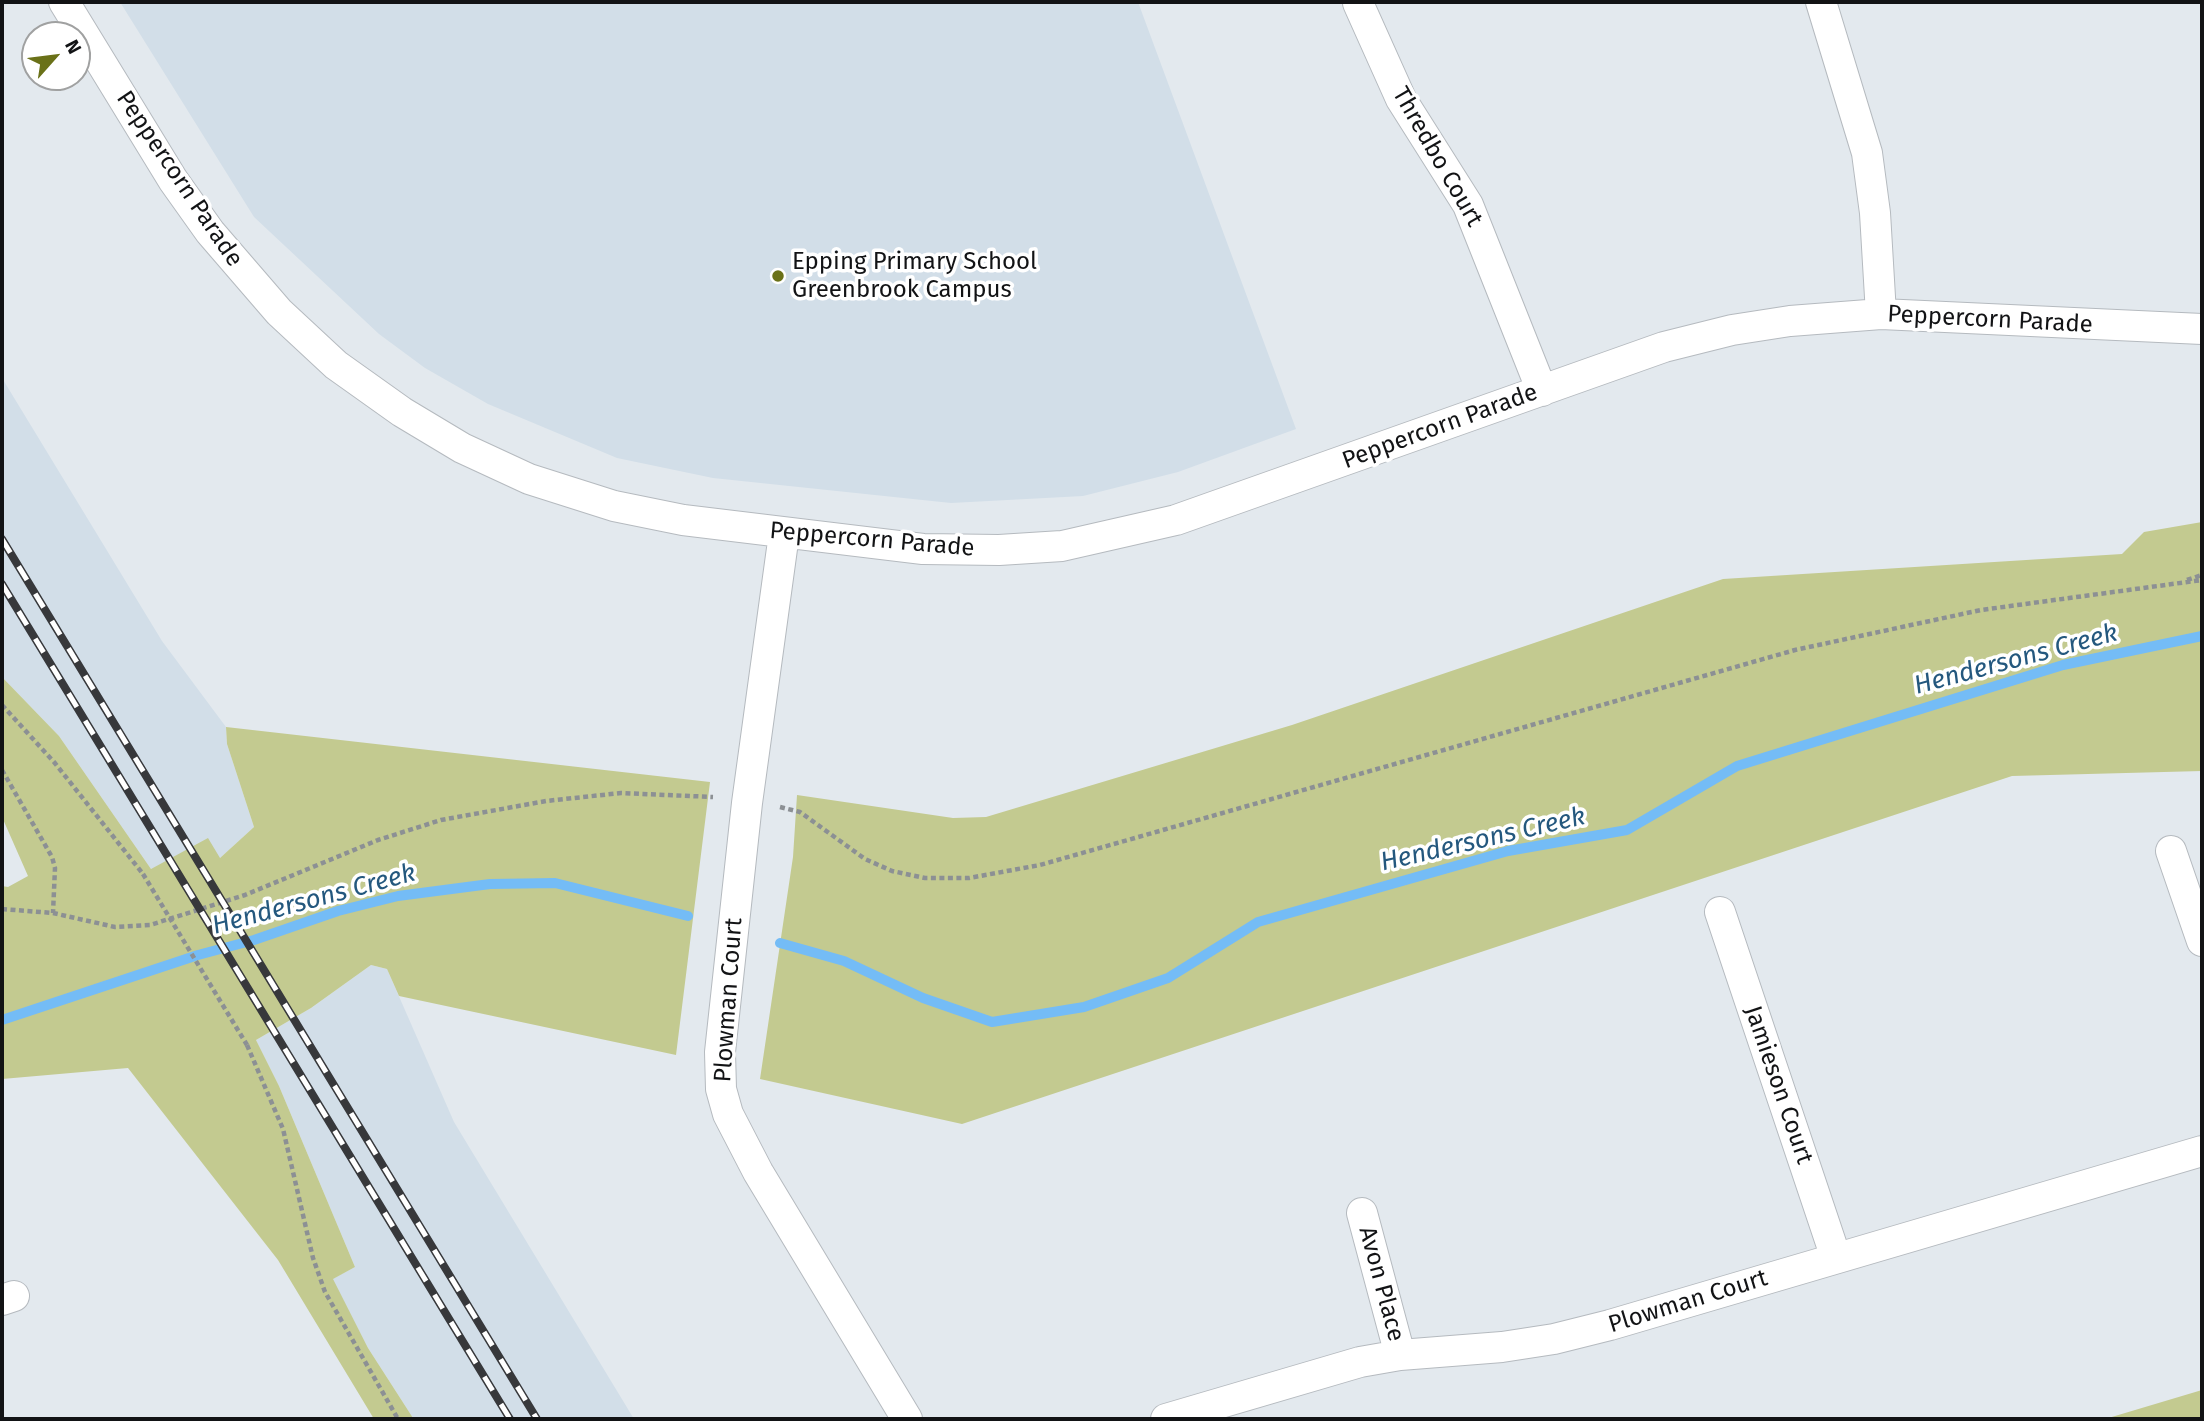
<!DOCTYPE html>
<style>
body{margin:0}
#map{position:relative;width:2204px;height:1421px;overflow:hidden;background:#e3e9ee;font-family:"Fira Sans",sans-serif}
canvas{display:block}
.frame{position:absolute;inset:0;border:4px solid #121315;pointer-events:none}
.north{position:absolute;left:21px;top:21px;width:70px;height:70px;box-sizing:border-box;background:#fff;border:2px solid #a0a1a1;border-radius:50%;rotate:62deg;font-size:19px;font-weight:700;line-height:28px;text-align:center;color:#121315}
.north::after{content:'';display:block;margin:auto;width:24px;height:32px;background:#6a7118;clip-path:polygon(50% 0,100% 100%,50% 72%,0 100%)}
</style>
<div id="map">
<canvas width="2204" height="1421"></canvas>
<div class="frame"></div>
<div class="north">N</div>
</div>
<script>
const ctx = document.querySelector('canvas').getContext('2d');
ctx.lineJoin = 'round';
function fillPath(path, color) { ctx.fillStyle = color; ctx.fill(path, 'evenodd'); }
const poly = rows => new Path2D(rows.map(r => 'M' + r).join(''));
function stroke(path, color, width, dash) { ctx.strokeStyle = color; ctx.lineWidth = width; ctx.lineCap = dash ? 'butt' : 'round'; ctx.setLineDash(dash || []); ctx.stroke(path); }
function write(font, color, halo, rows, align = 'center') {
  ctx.font = font + ' "Fira Sans",sans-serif'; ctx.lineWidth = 7; ctx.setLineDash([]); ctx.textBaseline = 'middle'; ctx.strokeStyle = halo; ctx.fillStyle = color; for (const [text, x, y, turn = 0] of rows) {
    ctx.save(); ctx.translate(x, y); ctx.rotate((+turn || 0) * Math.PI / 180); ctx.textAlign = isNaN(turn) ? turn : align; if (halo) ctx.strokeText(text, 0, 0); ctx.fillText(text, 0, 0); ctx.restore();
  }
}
fillPath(poly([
 [120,2,1138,2,1296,429,1178,472,1083,496,951,503,713,478,617,458,488,404,425,368,379,334,254,217],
 [2,378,162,641,226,727,227,744,254,827,220,858,151,869,59,736,2,677],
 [371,965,387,969,454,1122,634,1419,413,1418,368,1348,332,1279,355,1267,279,1086,256,1040,311,1008]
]), '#d2dee8');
fillPath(poly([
 [2202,522,2202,771,2012,776,962,1124,760,1079,793,857,797,795,953,818,986,817,1292,725,1723,579,2122,554,2144,532],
 [2,677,59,736,151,869,208,838,220,858,254,827,227,744,226,727,710,782,676,1055,399,996,387,969,371,965,311,1008,256,1040,279,1086,355,1267,333,1279,368,1348,413,1418,419,1419,374,1419,278,1260,128,1068,2,1079,2,886,8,887,28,876,2,817],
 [2202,1390,2202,1419,2105,1419]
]), '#c3ca90');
stroke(poly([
 [780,943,844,961,923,998,992,1022,1084,1007,1168,978,1258,922,1508,851,1627,830,1737,766,2063,665,2202,636],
 [2,1020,198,955,254,940,338,911,398,896,490,884,555,883,688,916]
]), '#74bcf6', 10);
const minor = poly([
 [64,2,173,180,210,232,279,312,336,365,402,412,462,448,529,479,614,506,683,520,923,549,999,550,1062,546,1176,520,1664,347,1732,330,1790,321,1881,314,2202,329],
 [1821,2,1867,153,1875,213,1881,314],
 [1358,3,1401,99,1468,205,1542,391],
 [784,534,747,803,720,1052,721,1089,728,1114,758,1172,907,1419],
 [2171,851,2202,941],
 [1720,912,1836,1258],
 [1362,1213,1400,1355],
 [2,1300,14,1296],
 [1166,1419,1360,1362,1400,1355,1502,1347,1554,1339,1610,1325,2202,1151]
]);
stroke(minor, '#b5babf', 32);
stroke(poly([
 [2187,580,2202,575],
 [2,705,54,762,143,874],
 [2,770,52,857,55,868,53,913],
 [780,807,800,812,865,859,892,871,925,878,969,878,1040,865,1795,650,1981,610,2202,580],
 [2,909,53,913,115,927,150,925,245,895,378,840,441,820,546,801,621,793,713,797],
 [247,1045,283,1129,313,1258,325,1292,398,1419]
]), '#8c9094', 4.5, [5, 3.5]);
stroke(minor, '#fff', 30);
const rail = poly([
 [2,539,537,1419],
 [2,584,510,1419]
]);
stroke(rail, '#37383b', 8);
stroke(rail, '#fff', 5, [16]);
stroke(poly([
 [143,874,247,1045]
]), '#8c9094', 4.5, [5, 3.5]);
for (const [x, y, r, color] of [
 [778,276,7,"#6a7118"]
]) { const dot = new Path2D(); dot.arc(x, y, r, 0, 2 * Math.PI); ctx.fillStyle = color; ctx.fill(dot); stroke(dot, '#fff', 2.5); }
write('24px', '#121315', '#fff', [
 ["Thredbo Court",1437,157,60],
 ["Peppercorn Parade",179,179,56],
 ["Peppercorn Parade",1990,320,3],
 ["Peppercorn Parade",1440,427,-20],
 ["Peppercorn Parade",872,540,5],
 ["Plowman Court",729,1000,-86],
 ["Jamieson Court",1778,1085,71],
 ["Avon Place",1381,1284,75],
 ["Plowman Court",1688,1302,-17]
]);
write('24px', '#121315', '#fff', [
 ["Epping Primary School",792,262],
 ["Greenbrook Campus",792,290]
], 'left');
write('italic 26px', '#24587e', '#fff', [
 ["Hendersons Creek",2016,660,-15],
 ["Hendersons Creek",1483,840,-13],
 ["Hendersons Creek",314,900,-15]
]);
</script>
